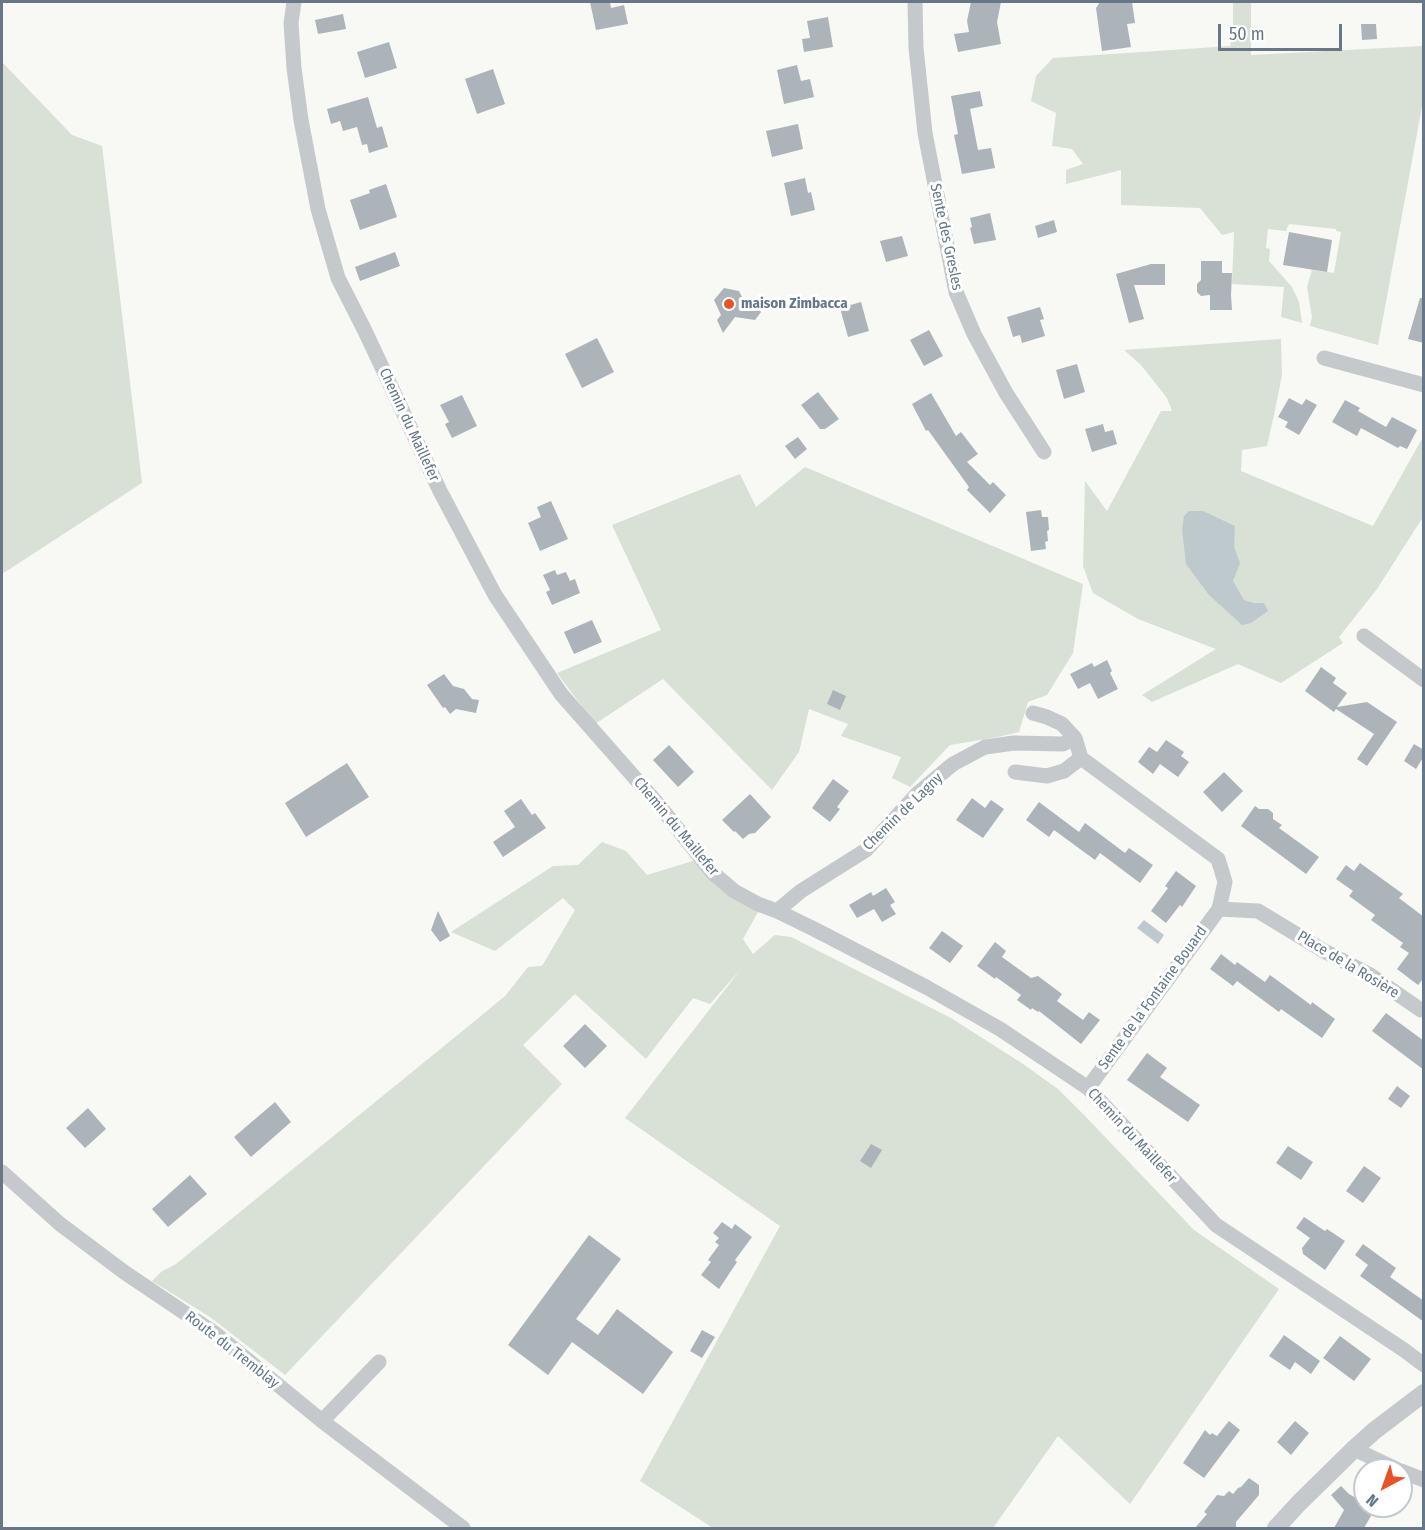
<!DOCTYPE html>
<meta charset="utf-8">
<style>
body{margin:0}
#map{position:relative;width:1425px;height:1530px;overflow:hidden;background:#f8f8f5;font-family:"Fira Sans Condensed",sans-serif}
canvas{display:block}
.frame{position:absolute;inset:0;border:3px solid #667887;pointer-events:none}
.north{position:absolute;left:1353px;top:1458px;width:60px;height:60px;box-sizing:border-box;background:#fff;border:2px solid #c2c9cf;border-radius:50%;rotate:221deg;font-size:16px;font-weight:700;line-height:24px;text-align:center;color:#667887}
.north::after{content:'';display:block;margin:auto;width:21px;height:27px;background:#e95224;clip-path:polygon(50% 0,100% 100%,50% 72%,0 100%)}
.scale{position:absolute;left:1218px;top:24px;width:124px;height:27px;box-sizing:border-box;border:3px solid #667887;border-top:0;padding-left:8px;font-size:18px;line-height:21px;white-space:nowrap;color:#667887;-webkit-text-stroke:4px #fff;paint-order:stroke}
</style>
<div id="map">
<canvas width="1425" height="1530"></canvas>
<div class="frame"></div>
<div class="north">N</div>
<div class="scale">50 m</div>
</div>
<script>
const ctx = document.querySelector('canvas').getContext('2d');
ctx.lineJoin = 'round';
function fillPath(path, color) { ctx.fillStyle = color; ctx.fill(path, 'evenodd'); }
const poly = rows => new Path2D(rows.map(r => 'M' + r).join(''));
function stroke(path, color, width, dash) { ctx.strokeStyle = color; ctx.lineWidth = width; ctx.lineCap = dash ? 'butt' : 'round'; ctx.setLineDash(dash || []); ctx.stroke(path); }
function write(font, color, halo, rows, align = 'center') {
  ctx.font = font + ' "Fira Sans Condensed",sans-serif'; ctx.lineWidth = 6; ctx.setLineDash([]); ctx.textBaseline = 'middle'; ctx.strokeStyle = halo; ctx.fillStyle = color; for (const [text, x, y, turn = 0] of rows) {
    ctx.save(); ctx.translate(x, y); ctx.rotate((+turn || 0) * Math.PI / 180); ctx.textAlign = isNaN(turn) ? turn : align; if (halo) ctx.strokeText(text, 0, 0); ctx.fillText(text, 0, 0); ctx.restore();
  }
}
fillPath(poly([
 [1233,2,1251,2,1251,55,1423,46,1423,101,1378,345,1310,326,1312,317,1307,287,1312,270,1334,273,1341,232,1336,231,1336,229,1289,224,1286,231,1268,229,1266,248,1270,249,1269,261,1292,287,1299,302,1302,323,1281,317,1284,287,1232,284,1234,232,1222,235,1200,208,1121,205,1121,170,1066,184,1066,170,1083,164,1072,149,1052,146,1056,113,1031,101,1036,76,1053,58,1230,46,1233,33],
 [2,62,72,135,102,146,142,483,2,574],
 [1281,339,1282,375,1275,410,1267,446,1242,450,1241,471,1373,526,1423,437,1423,517,1377,589,1339,637,1343,643,1281,683,1238,664,1152,702,1142,695,1216,649,1138,619,1093,593,1083,566,1085,481,1107,511,1161,411,1172,411,1167,398,1141,365,1124,350],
 [805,467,1083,584,1073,653,1047,695,1028,702,1019,732,998,737,950,745,910,787,892,778,901,757,841,736,848,724,809,709,799,752,772,790,663,679,595,724,557,673,661,630,612,525,740,474,756,507],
 [602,842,626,851,647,875,696,860,758,912,743,939,753,954,775,935,791,937,951,1018,1023,1064,1058,1089,1084,1115,1194,1230,1279,1289,1130,1504,1058,1436,993,1528,713,1528,640,1481,780,1226,625,1118,741,969,710,1004,693,998,646,1059,575,994,523,1045,562,1084,285,1375,210,1317,152,1281,161,1272,176,1264,465,1029,505,996,528,967,542,966,575,910,563,898,495,951,451,932,553,866,578,865]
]), '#d9e0d6');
fillPath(poly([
 [1189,511,1203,511,1235,526,1234,547,1240,563,1233,581,1244,600,1254,603,1264,603,1268,611,1251,623,1242,625,1209,595,1186,564,1182,530,1184,516],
 [1144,920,1164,935,1158,944,1137,928]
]), '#bec9cd');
fillPath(poly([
 [590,2,610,2,611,8,624,5,628,24,596,30],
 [971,2,1001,2,997,22,1001,44,958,52,954,34,969,32,967,21],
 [1100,2,1132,2,1135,23,1127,24,1131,47,1102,51,1096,8],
 [343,14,346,29,318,34,315,20],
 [828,17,833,47,804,52,802,39,810,38,807,21],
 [1361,24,1376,24,1377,39,1362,40],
 [389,42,397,68,365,78,357,52],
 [797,65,801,81,810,79,814,97,784,104,777,70],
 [493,69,505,104,477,114,465,79],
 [980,91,983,106,970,109,978,150,991,148,995,168,962,174,954,135,958,134,951,96],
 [368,97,377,128,382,126,388,147,369,153,367,144,362,145,357,127,343,131,340,121,331,124,327,109],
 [798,124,803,149,772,157,766,131],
 [805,178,808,193,811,192,815,210,791,216,784,183],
 [386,184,397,217,360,230,350,200,370,193,369,190],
 [990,213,996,240,974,244,970,228,972,227,970,218],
 [1054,220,1057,232,1038,238,1035,226],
 [1289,232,1332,240,1327,272,1283,265],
 [902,236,908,256,886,262,880,241],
 [395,252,400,266,360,281,355,267],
 [1201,261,1222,261,1222,273,1232,273,1231,295,1232,310,1210,310,1210,295,1201,296,1197,292,1197,284,1201,280],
 [1151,264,1165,264,1165,285,1134,285,1144,319,1129,323,1116,274],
 [724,288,739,291,743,299,756,301,761,312,755,320,735,317,723,333,717,320,721,315,714,300],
 [1420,298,1424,298,1424,343,1408,339],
 [861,302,869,331,848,337,840,308],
 [1040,307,1044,319,1040,320,1045,336,1022,343,1020,335,1013,337,1007,317],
 [929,330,943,356,924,366,910,340],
 [597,338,614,372,582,388,565,354],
 [1077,364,1085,392,1064,399,1056,370],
 [818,392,839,419,825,429,820,429,801,405],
 [931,393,956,436,961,432,978,454,967,462,990,485,993,482,1006,495,990,513,967,490,969,487,928,430,926,431,912,404],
 [462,395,477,426,452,438,445,424,449,422,440,405],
 [1289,398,1302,405,1306,399,1317,405,1299,435,1285,427,1288,422,1278,417],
 [1345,400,1360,408,1358,411,1386,427,1392,417,1417,430,1407,449,1400,446,1398,448,1361,428,1357,436,1332,422],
 [1103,424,1105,432,1113,430,1117,444,1092,452,1085,429],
 [798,437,807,449,795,459,785,446],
 [551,501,568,539,540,551,528,523,541,517,537,507],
 [1041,510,1042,517,1048,517,1049,530,1047,531,1048,541,1045,542,1046,549,1031,551,1026,512],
 [555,570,557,575,566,572,570,581,575,579,580,593,552,605,546,592,550,590,543,575],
 [592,620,602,642,574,654,564,632],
 [1107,660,1112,671,1110,673,1118,689,1098,699,1090,683,1078,689,1070,674,1092,663,1094,667],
 [1321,667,1336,678,1333,683,1347,693,1337,707,1367,702,1397,722,1367,766,1357,759,1374,734,1336,709,1334,712,1305,691],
 [444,674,453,686,464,689,472,699,479,700,476,713,456,709,450,714,445,707,443,708,427,685],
 [833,690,846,696,840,710,827,704],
 [1166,740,1184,752,1181,756,1189,762,1178,777,1160,764,1153,774,1138,762,1149,747,1157,752],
 [1414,744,1424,750,1424,756,1416,769,1404,761],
 [669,745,694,772,678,787,653,760],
 [347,763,369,797,306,837,285,803],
 [1224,772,1243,791,1222,812,1203,792],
 [833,779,849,791,837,807,840,809,830,822,812,808],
 [750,794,771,817,755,833,749,834,743,839,735,831,734,832,722,820],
 [972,798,985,808,991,800,1004,809,983,838,956,820],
 [521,799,532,815,535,813,546,828,503,857,493,842,515,827,504,811],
 [1039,802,1079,832,1085,823,1125,853,1129,848,1153,865,1140,883,1100,853,1095,860,1054,830,1049,837,1026,820],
 [1255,806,1259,809,1268,809,1273,813,1273,819,1282,825,1279,828,1319,857,1306,874,1241,826],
 [1360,863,1403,894,1399,898,1424,917,1424,978,1418,985,1397,969,1409,953,1400,947,1403,943,1371,920,1375,915,1349,896,1353,891,1336,879,1346,865,1354,871],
 [1176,871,1196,886,1182,907,1180,905,1166,923,1151,911,1168,888,1165,886],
 [886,888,895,902,890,905,896,914,882,922,874,909,857,918,849,905,871,892,873,896],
 [438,911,450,936,440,942,431,930],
 [942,931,963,946,950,963,929,948],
 [995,942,1006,951,1002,957,1031,978,1038,976,1062,994,1057,1001,1083,1020,1089,1012,1100,1020,1081,1044,1039,1011,1038,1012,1032,1008,1031,1010,1017,1000,1021,995,996,977,995,979,977,966],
 [1221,954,1235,965,1237,962,1265,982,1270,975,1311,1005,1312,1002,1335,1019,1322,1038,1281,1009,1279,1012,1237,981,1233,986,1210,969],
 [1386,1013,1424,1041,1424,1070,1372,1031],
 [585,1024,607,1046,585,1068,563,1046],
 [1147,1053,1167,1068,1160,1077,1200,1105,1188,1122,1127,1080],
 [1397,1086,1410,1096,1401,1108,1388,1099],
 [275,1102,291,1122,251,1157,234,1137],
 [88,1108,106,1129,85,1148,66,1128],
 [871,1144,882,1150,871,1168,860,1161],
 [1288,1146,1313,1162,1301,1180,1276,1163],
 [1364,1166,1381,1178,1363,1203,1346,1191],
 [190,1175,207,1194,168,1227,152,1209],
 [1304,1217,1325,1231,1327,1229,1345,1241,1325,1270,1303,1254,1302,1248,1310,1238,1296,1228],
 [722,1222,732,1229,735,1224,752,1237,735,1260,737,1262,719,1289,701,1275,711,1262,708,1260,719,1245,715,1242,719,1238,713,1233],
 [589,1235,621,1259,576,1319,598,1335,617,1309,673,1352,643,1394,572,1342,548,1375,508,1345],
 [1363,1244,1396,1268,1390,1277,1424,1301,1424,1322,1360,1276,1368,1265,1355,1255],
 [702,1330,715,1337,702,1358,690,1351],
 [1284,1335,1320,1361,1311,1374,1295,1362,1290,1370,1269,1356],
 [1340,1336,1371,1359,1354,1381,1323,1358],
 [1229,1421,1240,1430,1204,1478,1183,1463,1205,1430,1210,1435,1212,1433,1217,1436],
 [1295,1421,1309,1433,1291,1455,1277,1442],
 [1249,1478,1259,1485,1259,1495,1236,1522,1236,1528,1195,1528,1207,1514,1204,1512,1217,1495,1224,1496,1229,1491,1233,1494,1238,1488,1241,1487],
 [1341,1486,1349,1494,1365,1503,1365,1506,1370,1506,1375,1509,1364,1528,1334,1528,1344,1510,1331,1495]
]), '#acb4ba');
stroke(poly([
 [294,2,291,23,294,68,301,120,318,209,338,278,365,331,440,491,495,595,561,694,657,803,713,873,734,891,758,904,777,911,814,929,926,987,1000,1029,1088,1088,1216,1225,1404,1350,1424,1365],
 [915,2,916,48,925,133,956,292,974,334,1006,393,1044,452],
 [1324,358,1424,385],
 [1364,636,1424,680],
 [1033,713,1047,717,1062,724,1075,738,1081,758,1218,859,1225,882,1219,909,1088,1088],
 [1015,772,1047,776,1064,771,1081,758],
 [1219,909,1258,911,1324,951,1370,975,1421,1010],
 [777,911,801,891,866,850,917,794,953,764,985,747,1014,743,1063,744,1075,738],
 [2,1172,60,1224,124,1272,216,1334,322,1421,463,1528],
 [322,1421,379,1362],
 [1354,1449,1398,1470],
 [1401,1471,1424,1480]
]), '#c5c9cc', 15);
stroke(poly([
 [1276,1528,1299,1503,1354,1449,1374,1431,1424,1393]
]), '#c5c9cc', 18);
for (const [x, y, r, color] of [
 [729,304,6,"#e95224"]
]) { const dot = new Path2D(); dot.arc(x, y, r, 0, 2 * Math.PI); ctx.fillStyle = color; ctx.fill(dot); stroke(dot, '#fff', 2); }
write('15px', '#667887', '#fff', [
 ["Sente des Gresles",946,237,78],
 ["Chemin du Maillefer",409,425,65],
 ["Chemin de Lagny",903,812,-44],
 ["Chemin du Maillefer",676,827,50],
 ["Place de la Rosière",1348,965,31],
 ["Sente de la Fontaine Bouard",1153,998,-54],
 ["Chemin du Maillefer",1132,1136,47],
 ["Route du Tremblay",232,1350,38]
]);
write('bold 15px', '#667887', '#fff', [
 ["maison Zimbacca",741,304]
], 'left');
</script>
